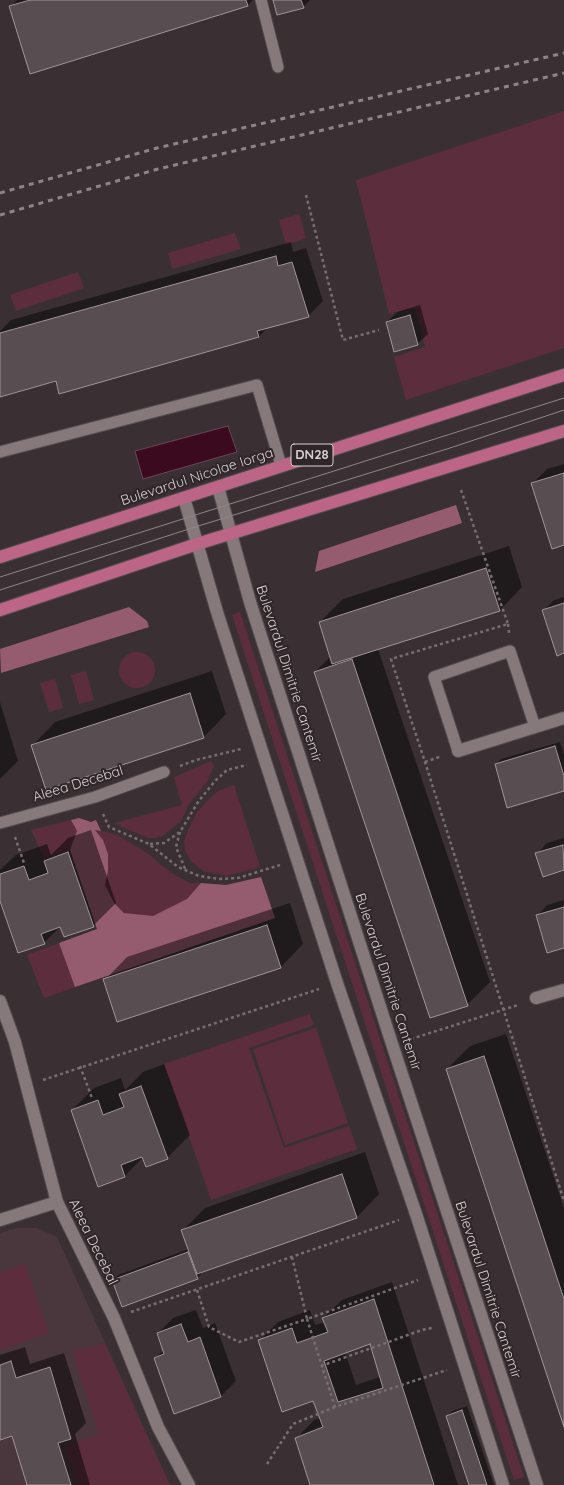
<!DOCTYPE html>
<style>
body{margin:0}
canvas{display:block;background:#3a3033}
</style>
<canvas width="564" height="1485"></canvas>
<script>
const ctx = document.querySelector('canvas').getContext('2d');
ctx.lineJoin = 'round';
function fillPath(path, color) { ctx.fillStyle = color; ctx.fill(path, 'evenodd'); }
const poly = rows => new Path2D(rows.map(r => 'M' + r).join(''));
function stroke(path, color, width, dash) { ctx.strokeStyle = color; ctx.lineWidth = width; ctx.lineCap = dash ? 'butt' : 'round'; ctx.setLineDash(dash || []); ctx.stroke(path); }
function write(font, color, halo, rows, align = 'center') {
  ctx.font = font + ' Quicksand,sans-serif'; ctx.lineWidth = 4; ctx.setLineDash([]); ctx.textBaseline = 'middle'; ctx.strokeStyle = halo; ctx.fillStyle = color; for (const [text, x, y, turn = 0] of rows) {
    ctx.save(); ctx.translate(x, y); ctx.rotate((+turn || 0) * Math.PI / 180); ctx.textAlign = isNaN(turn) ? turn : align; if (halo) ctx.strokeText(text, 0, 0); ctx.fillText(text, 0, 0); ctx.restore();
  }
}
fillPath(poly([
 [17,1228,37,1228,57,1237,170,1485,0,1485,0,1233]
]), '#49373d');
fillPath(poly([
 [564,111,564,348,406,400,394,357,425,347,415,308,389,314,356,180],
 [299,214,306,238,286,245,279,220],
 [235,233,241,249,172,269,168,253],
 [78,272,84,288,16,311,10,295],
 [240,612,524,1477,514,1480,232,615],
 '119 670a18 18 0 1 1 36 0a18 18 0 1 1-36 0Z',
 [86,671,94,700,79,704,71,675],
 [55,679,63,708,49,712,40,683],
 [211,761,214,766,207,782,189,804,181,821,164,835,157,838,147,838,114,823,182,805,174,777],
 [234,785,260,867,227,876,203,871,191,861,185,851,184,841,188,830,197,812,207,801,218,791],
 [79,818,91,822,96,820,101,831,118,835,150,855,161,865,175,875,190,883,226,885,261,877,275,918,44,998,27,955,97,929,70,850,44,858,31,830],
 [310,1014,314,1025,249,1048,284,1148,349,1126,357,1149,211,1200,164,1064],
 [316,1028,348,1123,285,1145,253,1049],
 [25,1264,49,1333,0,1350,0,1272],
 [104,1343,170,1485,79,1485,66,1446,99,1434,72,1352]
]), '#5b2d3d');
fillPath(poly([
 [456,505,462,523,315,572,319,551],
 [129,607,147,621,149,627,1,673,0,649],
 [79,818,91,822,96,820,101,831,95,830,103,840,108,854,108,871,105,885,114,903,124,913,153,916,187,899,201,883,226,885,261,877,275,918,75,987,59,943,97,929,70,850,77,831,71,820]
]), '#955b6e');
const water = poly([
 [228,426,237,452,143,479,135,451,228,426]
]);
fillPath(water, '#3c0a1f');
stroke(water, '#6a4554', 1);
fillPath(poly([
 [17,0,253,0,247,6,10,7],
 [274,0,310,0,303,7],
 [291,242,293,252,306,248,323,301,308,316,268,327,259,337,56,380,0,396,0,331,11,320],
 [420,305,428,334,417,344,387,322,397,312],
 [564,464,564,544,533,483,547,469],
 [509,546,522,587,500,610,378,649,490,982,467,1005,315,672,331,656,320,622,343,599],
 [564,597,564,652,543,611,554,600],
 [212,671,226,714,204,737,33,745,55,722],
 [0,702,18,761,0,779],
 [560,742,564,754,564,790,496,764,501,759],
 [91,830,116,903,93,926,61,926,44,943,0,898,0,870,16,855,47,844,51,855,68,838],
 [564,838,564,869,544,876,537,854,547,843],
 [564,900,564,947,537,916,547,905],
 [290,903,303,944,281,967,105,980,127,957],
 [506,1034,564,1208,564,1424,447,1069,470,1046],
 [164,1064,190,1135,167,1158,143,1157,125,1176,72,1110,94,1088,121,1078,125,1090,143,1072],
 [365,1152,379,1194,357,1217,202,1271,202,1273,197,1278,113,1280,118,1275,189,1249,183,1230,205,1208],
 [392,1282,458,1485,311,1485,296,1439,314,1420,321,1418,314,1400,259,1341,278,1322,310,1310,315,1325,325,1322,323,1318,342,1300],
 [370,1342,380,1377,356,1385,345,1352],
 [196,1310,203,1328,215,1323,236,1381,221,1396,175,1412,155,1358,164,1350,158,1333,173,1318],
 [25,1347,30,1364,64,1353,86,1423,75,1434,90,1485,28,1485,13,1435,0,1439,0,1355],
 [467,1406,494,1485,471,1485,447,1416,452,1411]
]), '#0007');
const building = poly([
 [30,0,246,0,248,6,30,74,9,6,30,0],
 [273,0,301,0,304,8,277,15,273,0],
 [276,256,278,266,292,262,309,317,257,331,259,337,59,394,56,381,0,397,0,333,276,256],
 [410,315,418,345,394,352,386,322,410,315],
 [564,473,564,545,552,549,531,483,564,473],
 [486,568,500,611,332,664,319,622,486,568],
 [564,603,564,653,557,656,542,610,564,603],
 [352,659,468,1006,430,1018,314,672,352,659],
 [190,693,204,738,46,790,31,745,190,693],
 [555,746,564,776,564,791,507,808,495,764,555,746],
 [563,845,564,870,543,877,535,853,563,845],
 [68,852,94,927,64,937,60,927,41,934,45,944,18,953,0,901,0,874,24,866,29,880,48,873,44,861,68,852],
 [564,907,564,948,547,953,536,915,564,907],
 [267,925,281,968,117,1022,103,979,267,925],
 [484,1056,564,1299,564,1427,446,1069,484,1056],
 [141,1086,168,1159,146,1167,142,1157,121,1165,125,1177,98,1187,71,1110,98,1100,103,1115,124,1107,119,1094,141,1086],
 [342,1174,357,1218,197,1274,181,1230,342,1174],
 [188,1252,198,1279,122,1307,112,1280,188,1252],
 [374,1299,434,1485,310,1485,295,1438,323,1427,313,1401,282,1412,258,1340,292,1328,297,1343,328,1332,322,1318,374,1299],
 [370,1344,383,1388,338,1402,324,1361,370,1344],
 [181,1324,188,1342,200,1337,221,1397,174,1414,154,1358,164,1354,157,1333,181,1324],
 [11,1361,16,1378,50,1367,71,1439,58,1443,71,1485,27,1485,12,1436,0,1440,0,1365,11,1361],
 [462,1410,487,1485,469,1485,446,1416,462,1410]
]);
fillPath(building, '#584d50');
stroke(building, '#a19497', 1);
const lane = poly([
 [261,0,278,67],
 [0,452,257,385,281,465],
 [458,751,434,677,510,651,535,727],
 [0,823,95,797,164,772]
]);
const street = poly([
 [458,751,564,718],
 [536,998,564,990],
 [0,1001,15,1042,57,1202,114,1318,158,1427,189,1485],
 [0,1220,57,1202]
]);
const secondary = poly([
 [218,487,250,602,392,1044,537,1485],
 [184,498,217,612,337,983,416,1214,503,1485]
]);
const primary = poly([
 [0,557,564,375],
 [0,610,197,544,564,431]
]);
stroke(lane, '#544c4e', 13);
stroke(street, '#544c4e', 14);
stroke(secondary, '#544c4e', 14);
stroke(primary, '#544c4e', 14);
stroke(poly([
 [306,195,343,340,379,330],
 [461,490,508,624,391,659,425,762,564,1201],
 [508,624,509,633],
 [425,762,442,756],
 [180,766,196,760,241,749],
 [103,814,109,827,149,844,178,867,199,876,219,879,238,878,280,865],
 [180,832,176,847,186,871],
 [15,837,24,863],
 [150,844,164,843,180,832,198,802,215,781,227,770,247,765],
 [411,1039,518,1005],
 [80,1066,92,1098],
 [43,1080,319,989],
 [292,1257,307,1319,418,1280],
 [197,1290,209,1327,239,1342,307,1319,335,1407,447,1370],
 [131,1312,399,1220],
 [321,1366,422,1330,432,1328],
 [267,1464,293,1424,335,1407]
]), '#776e71', 2.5, [3, 3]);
stroke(lane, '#85797c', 11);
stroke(street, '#85797c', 12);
stroke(secondary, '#85797c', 12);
stroke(primary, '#bd6587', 12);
stroke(poly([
 [0,577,564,398],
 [0,590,192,528,450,448,564,410]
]), '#8d8587', 1);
stroke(poly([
 [0,193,157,148,564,53],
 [0,215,158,169,564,73]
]), '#8d8587', 3, [5, 5]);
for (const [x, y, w] of [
 [312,455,42]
]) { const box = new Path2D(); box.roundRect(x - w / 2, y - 11, w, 22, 3); ctx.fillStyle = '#302629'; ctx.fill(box); stroke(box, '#d6d0d1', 1); }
write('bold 13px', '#d6d0d1', null, [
 ["DN28",312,455]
]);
write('14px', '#d6d0d1', '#302629', [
 ["Bulevardul Nicolae Iorga",197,477,-18],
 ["Bulevardul Dimitrie Cantemir",289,674,72],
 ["Aleea Decebal",78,784,-17],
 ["Bulevardul Dimitrie Cantemir",388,982,72],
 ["Aleea Decebal",93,1242,64],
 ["Bulevardul Dimitrie Cantemir",488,1290,72]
]);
</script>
